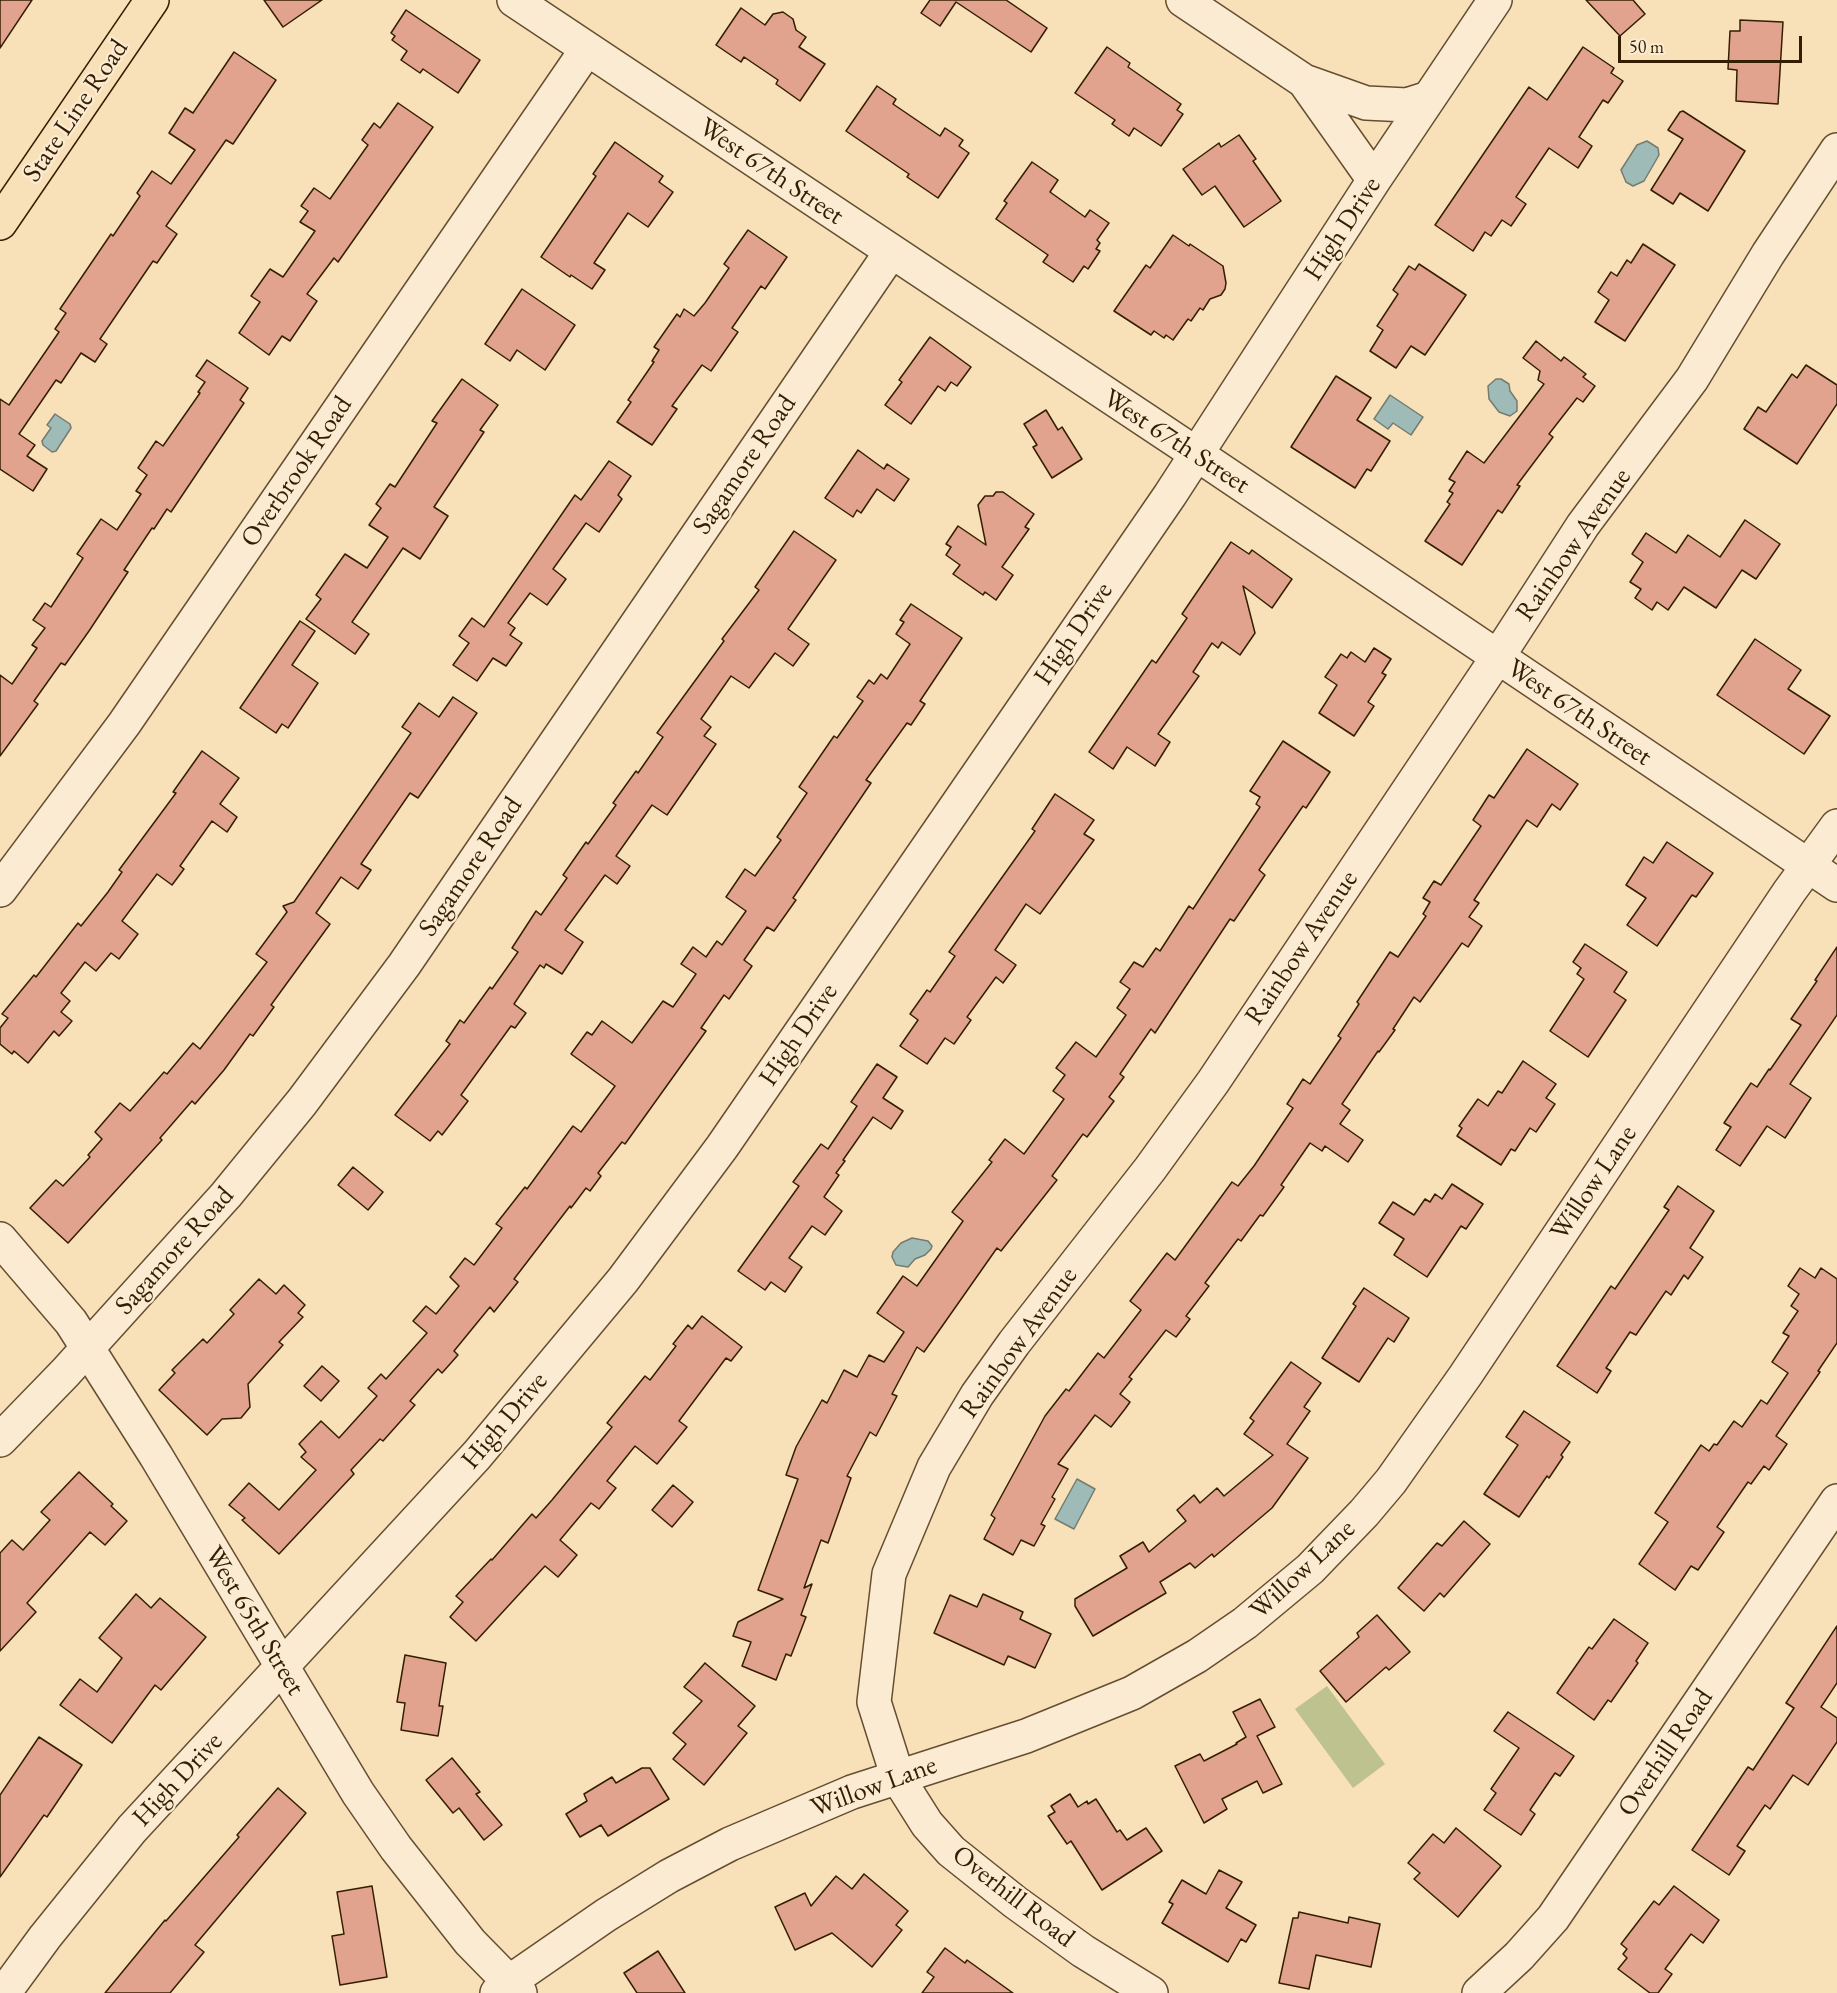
<!DOCTYPE html>
<style>
body{margin:0}
#map{position:relative;width:1837px;height:1993px;overflow:hidden;background:#f8e0b9;font-family:"EB Garamond",serif}
canvas{display:block}
.scale{position:absolute;left:1618px;top:36px;width:184px;height:27px;box-sizing:border-box;border:3px solid #341e02;border-top:0;padding-left:8px;font-size:18px;line-height:21px;white-space:nowrap;color:#341e02;-webkit-text-stroke:4px #faebd2;paint-order:stroke}
</style>
<div id="map">
<canvas width="1837" height="1993"></canvas>
<div class="scale">50 m</div>
</div>
<script>
const ctx = document.querySelector('canvas').getContext('2d');
ctx.lineJoin = 'round';
function fillPath(path, color) { ctx.fillStyle = color; ctx.fill(path, 'evenodd'); }
const poly = rows => new Path2D(rows.map(r => 'M' + r).join(''));
function stroke(path, color, width, dash) { ctx.strokeStyle = color; ctx.lineWidth = width; ctx.lineCap = dash ? 'butt' : 'round'; ctx.setLineDash(dash || []); ctx.stroke(path); }
function write(font, color, halo, rows, align = 'center') {
  ctx.font = font + ' "EB Garamond",serif'; ctx.lineWidth = 4.5; ctx.setLineDash([]); ctx.textBaseline = 'middle'; ctx.strokeStyle = halo; ctx.fillStyle = color; for (const [text, x, y, turn = 0] of rows) {
    ctx.save(); ctx.translate(x, y); ctx.rotate((+turn || 0) * Math.PI / 180); ctx.textAlign = isNaN(turn) ? turn : align; if (halo) ctx.strokeText(text, 0, 0); ctx.fillText(text, 0, 0); ctx.restore();
  }
}
fillPath(poly([
 [1327,1686,1385,1764,1353,1788,1295,1709]
]), '#bec28f');
const water = poly([
 [1647,141,1658,148,1659,155,1644,181,1633,186,1626,182,1621,170,1637,145,1647,141],
 [1496,379,1501,379,1509,384,1510,391,1517,401,1517,411,1510,416,1499,412,1489,399,1488,386,1496,379],
 [1390,395,1423,417,1411,435,1393,423,1388,429,1374,419,1390,395],
 [55,414,70,424,71,428,56,451,52,452,43,445,42,441,51,428,47,425,55,414],
 [912,1238,928,1241,932,1246,931,1249,925,1255,915,1259,908,1267,896,1265,892,1257,893,1252,901,1243,912,1238],
 [1077,1479,1095,1489,1074,1529,1055,1519,1077,1479]
]);
fillPath(water, '#9fbbb7');
stroke(water, '#747c6f', 1.5);
const building = poly([
 [0,0,32,0,0,48,0,0],
 [264,0,322,0,283,27,264,0],
 [930,0,1006,0,1047,28,1031,52,956,2,940,26,921,13,930,0],
 [1586,0,1633,0,1645,14,1620,36,1586,0],
 [741,8,765,25,773,14,783,12,793,19,796,30,806,37,799,47,825,64,800,101,776,84,778,80,744,57,741,62,716,45,741,8],
 [406,10,480,60,458,93,423,69,420,73,401,60,407,51,392,40,395,36,391,33,406,10],
 [1740,20,1783,22,1778,104,1736,101,1737,70,1728,69,1730,31,1740,31,1740,20],
 [1107,47,1130,63,1128,67,1181,104,1177,110,1183,114,1161,146,1134,128,1129,136,1112,124,1115,120,1075,93,1107,47],
 [1583,47,1614,68,1611,73,1623,81,1608,103,1603,100,1579,137,1592,146,1578,168,1549,148,1516,197,1526,204,1511,226,1502,220,1491,236,1485,232,1473,251,1435,225,1529,87,1547,100,1583,47],
 [234,52,276,80,233,144,226,140,166,226,177,234,157,263,153,261,100,339,107,344,95,362,81,353,61,383,56,380,19,434,35,445,27,456,47,469,33,491,0,469,0,399,9,405,59,332,55,329,66,313,60,309,111,234,113,236,140,196,137,193,152,171,171,184,195,150,169,133,185,108,193,113,234,52],
 [877,86,896,99,893,104,940,136,945,128,963,140,959,146,969,153,938,198,907,177,909,174,846,131,877,86],
 [398,103,433,127,338,262,334,258,307,294,317,301,290,341,282,336,269,355,239,333,260,302,251,296,270,269,283,277,315,231,300,222,308,211,301,206,314,188,330,199,368,145,362,140,374,123,380,128,398,103],
 [1683,111,1745,151,1708,211,1680,193,1673,204,1651,190,1683,139,1668,130,1680,112,1683,111],
 [1239,135,1256,159,1253,161,1281,201,1244,227,1215,186,1202,195,1183,169,1219,143,1221,147,1239,135],
 [615,142,663,176,659,182,673,192,648,227,628,213,594,263,605,270,592,289,571,275,570,277,541,257,596,176,593,174,615,142],
 [1032,162,1058,180,1050,192,1085,217,1090,210,1109,223,1097,240,1100,243,1096,249,1100,251,1088,269,1084,266,1073,282,1043,262,1048,255,996,219,1007,203,1004,201,1032,162],
 [748,230,787,257,765,289,761,286,732,328,738,332,711,371,702,365,672,406,677,409,652,445,617,422,631,402,628,400,654,362,652,361,659,350,654,347,677,314,680,317,684,309,694,316,705,303,729,268,724,264,748,230],
 [1173,235,1189,246,1190,244,1223,266,1226,283,1225,289,1221,295,1210,299,1203,310,1200,308,1191,321,1188,319,1173,340,1166,335,1164,338,1154,331,1151,335,1114,311,1146,265,1150,268,1173,235],
 [1643,244,1675,265,1625,341,1595,322,1609,300,1598,292,1611,272,1617,276,1627,260,1631,263,1643,244],
 [1419,264,1466,295,1425,355,1411,346,1396,368,1370,351,1383,330,1377,326,1398,294,1393,290,1409,266,1415,270,1419,264],
 [522,289,575,325,545,370,517,350,510,361,485,344,522,289],
 [930,337,971,367,957,386,951,382,945,391,938,386,911,424,885,405,902,382,899,380,930,337],
 [1536,341,1561,361,1564,357,1586,374,1583,377,1595,386,1583,402,1577,398,1549,434,1553,437,1517,485,1520,486,1502,513,1498,510,1462,565,1425,541,1450,504,1447,502,1453,493,1449,491,1455,482,1449,479,1467,451,1484,463,1544,384,1538,380,1540,371,1523,358,1536,341],
 [207,360,248,388,240,400,244,403,171,512,167,509,154,529,152,528,124,570,128,572,89,631,65,665,61,663,34,701,38,704,0,756,0,675,12,684,37,648,32,645,45,628,33,620,45,603,51,607,83,558,77,554,101,519,117,530,141,494,136,491,147,475,138,468,156,441,163,446,200,393,198,392,205,382,196,376,207,360],
 [1806,365,1837,385,1837,404,1797,464,1744,429,1758,407,1766,412,1792,374,1797,378,1806,365],
 [1336,376,1371,398,1357,420,1390,441,1371,471,1367,469,1355,488,1291,447,1336,376],
 [462,379,498,405,480,430,484,432,434,507,448,516,420,559,403,548,352,622,369,634,355,654,306,619,321,599,316,595,345,554,367,568,388,537,369,525,381,508,376,504,390,484,395,487,437,423,432,421,462,379],
 [1046,410,1058,430,1062,427,1082,459,1052,478,1033,447,1037,445,1024,424,1046,410],
 [858,450,884,469,887,464,909,479,894,501,877,489,861,513,857,510,853,517,825,498,858,450],
 [609,461,631,476,618,495,622,499,599,532,586,523,553,569,566,579,547,605,530,593,508,623,515,628,510,635,522,643,506,666,493,658,477,681,453,665,469,643,459,636,472,618,484,627,575,495,581,500,609,461],
 [996,492,1003,492,1034,514,1025,527,1029,529,1002,567,1013,575,996,600,985,592,983,595,953,574,960,565,946,555,951,547,946,544,958,526,986,545,978,505,985,496,993,496,996,492],
 [1745,520,1780,544,1756,579,1742,570,1716,608,1684,587,1668,610,1657,602,1652,610,1635,598,1641,589,1630,582,1643,562,1632,554,1646,533,1676,553,1688,535,1720,557,1745,520],
 [794,531,836,560,788,629,809,644,793,666,775,653,749,688,731,676,701,719,711,727,704,736,716,744,667,815,652,805,616,856,630,866,617,884,605,875,565,930,583,942,562,974,546,964,544,968,540,965,514,1004,526,1013,515,1028,511,1026,461,1095,468,1101,442,1135,438,1131,430,1141,395,1115,450,1044,446,1041,460,1020,464,1023,490,987,492,989,518,952,512,948,536,911,541,915,567,878,563,875,586,842,588,844,616,805,613,803,636,771,638,773,663,737,657,733,724,641,722,639,759,590,755,587,794,531],
 [1231,542,1249,554,1252,550,1292,579,1272,608,1243,586,1255,633,1240,655,1222,642,1218,648,1212,643,1193,672,1199,676,1158,734,1170,742,1155,766,1127,747,1113,769,1089,752,1152,660,1156,663,1187,618,1182,614,1231,542],
 [911,604,962,638,920,701,925,704,911,725,907,723,866,780,871,783,793,898,796,900,774,931,767,927,744,960,752,966,729,999,724,995,701,1028,706,1031,625,1144,622,1142,598,1173,601,1176,590,1191,586,1188,571,1208,570,1206,514,1279,518,1282,494,1312,490,1307,454,1351,458,1355,442,1373,438,1369,410,1401,415,1405,383,1441,380,1439,351,1470,354,1474,279,1554,242,1520,245,1518,229,1505,249,1483,279,1510,316,1470,301,1457,306,1452,299,1444,321,1421,339,1438,377,1396,368,1388,381,1374,386,1379,427,1333,413,1321,426,1306,436,1314,459,1286,450,1277,465,1258,474,1265,502,1228,496,1224,525,1187,527,1189,573,1126,581,1132,615,1086,571,1054,587,1032,592,1035,602,1021,632,1043,663,1001,673,1007,696,974,681,964,693,947,706,957,717,941,722,945,746,911,726,897,745,869,755,876,781,840,777,837,807,793,799,787,834,736,837,738,863,701,857,697,869,680,874,684,881,674,887,679,910,644,896,634,904,622,900,620,911,604],
 [300,621,315,631,292,665,318,683,288,728,282,724,276,733,240,708,300,621],
 [1755,639,1801,670,1788,689,1830,716,1804,754,1717,695,1755,639],
 [1374,648,1391,659,1382,673,1386,675,1368,702,1374,706,1354,736,1319,713,1337,685,1325,677,1341,654,1347,658,1351,652,1365,662,1374,648],
 [453,697,477,713,418,798,410,793,361,864,371,870,358,889,341,877,316,913,330,924,271,1005,274,1007,253,1036,250,1034,224,1070,195,1104,192,1101,160,1138,162,1140,68,1243,30,1208,56,1180,63,1186,90,1157,88,1155,102,1139,95,1132,120,1103,130,1111,164,1072,167,1074,193,1043,200,1049,267,962,256,954,287,912,283,906,294,902,411,733,402,727,419,703,439,717,453,697],
 [1283,741,1330,772,1306,808,1303,806,1259,870,1265,875,1234,921,1230,919,1155,1033,1151,1029,1120,1074,1124,1077,1109,1097,1114,1101,1087,1137,1083,1134,1052,1176,1057,1180,1001,1251,997,1248,924,1352,917,1347,892,1394,897,1396,876,1436,870,1432,847,1476,851,1478,828,1543,821,1540,804,1588,812,1584,801,1615,806,1617,791,1656,786,1654,776,1680,742,1666,751,1642,733,1636,738,1622,783,1599,758,1590,798,1479,786,1475,796,1447,822,1400,827,1403,844,1370,857,1377,869,1355,884,1362,904,1332,877,1313,903,1276,917,1286,963,1221,952,1212,992,1162,989,1160,1005,1139,1024,1154,1064,1099,1053,1091,1065,1075,1056,1068,1076,1042,1096,1057,1126,1015,1117,1008,1130,989,1120,982,1134,962,1143,967,1156,948,1160,951,1189,906,1193,909,1260,807,1256,804,1260,797,1250,791,1283,741],
 [1527,749,1578,784,1560,810,1552,804,1537,827,1527,820,1474,900,1479,903,1469,917,1482,926,1468,947,1462,943,1420,1002,1414,997,1393,1029,1395,1030,1379,1052,1378,1051,1342,1104,1350,1110,1340,1124,1363,1140,1348,1162,1325,1146,1322,1151,1310,1143,1281,1185,1284,1187,1263,1216,1260,1215,1241,1241,1238,1239,1205,1283,1209,1286,1186,1316,1190,1319,1176,1337,1166,1330,1129,1377,1132,1379,1120,1394,1130,1402,1125,1409,1111,1427,1095,1415,1058,1464,1068,1469,1052,1497,1055,1499,1041,1524,1045,1526,1034,1546,1021,1540,1013,1555,984,1539,995,1518,991,1515,1045,1416,1066,1389,1069,1391,1098,1353,1104,1358,1141,1310,1130,1301,1167,1253,1175,1260,1232,1182,1238,1186,1254,1166,1293,1108,1287,1104,1303,1079,1310,1084,1341,1038,1338,1036,1359,1004,1357,1002,1390,952,1398,957,1426,916,1423,914,1430,902,1423,898,1434,881,1441,885,1481,826,1473,820,1489,795,1494,798,1527,749],
 [202,751,239,778,220,804,237,817,227,832,212,821,180,866,184,869,172,885,157,874,122,921,138,934,119,959,111,953,96,971,85,962,61,993,70,1001,61,1012,72,1021,59,1036,54,1031,28,1063,14,1051,12,1054,0,1044,0,1028,8,1018,2,1014,34,975,36,977,78,923,81,926,108,892,122,872,119,870,176,793,173,792,202,751],
 [1055,794,1094,820,1084,834,1094,840,1040,914,1026,904,995,950,1016,965,1003,983,996,977,967,1017,971,1020,954,1044,945,1038,927,1064,900,1046,918,1020,910,1014,927,990,930,992,955,956,949,952,1035,831,1032,829,1055,794],
 [1667,842,1713,873,1696,897,1692,895,1657,946,1627,925,1646,898,1626,885,1644,857,1653,863,1667,842],
 [1585,944,1627,972,1614,992,1626,1000,1588,1057,1550,1031,1584,979,1577,974,1581,968,1573,962,1585,944],
 [1837,947,1837,1015,1790,1084,1811,1098,1785,1138,1767,1126,1740,1166,1716,1150,1731,1127,1724,1123,1751,1083,1757,1087,1769,1069,1770,1070,1801,1025,1791,1019,1817,981,1815,980,1837,947],
 [1523,1061,1556,1084,1546,1098,1555,1104,1536,1132,1530,1128,1515,1151,1511,1149,1501,1165,1457,1136,1462,1128,1459,1126,1478,1099,1488,1106,1498,1091,1502,1093,1523,1061],
 [877,1064,897,1077,883,1098,903,1111,891,1129,873,1117,843,1160,845,1161,836,1173,839,1175,824,1197,842,1211,825,1235,812,1226,789,1258,802,1267,785,1292,771,1282,765,1290,738,1271,799,1186,793,1182,821,1144,828,1149,857,1106,851,1102,877,1064],
 [353,1167,383,1192,368,1210,338,1185,353,1167],
 [1452,1184,1483,1204,1466,1229,1461,1226,1427,1277,1394,1255,1404,1239,1379,1223,1393,1202,1414,1215,1425,1199,1430,1202,1435,1194,1442,1199,1452,1184],
 [1678,1186,1714,1211,1690,1248,1703,1257,1688,1279,1684,1275,1671,1295,1666,1291,1636,1335,1630,1332,1606,1368,1611,1371,1597,1393,1557,1366,1611,1286,1615,1289,1669,1210,1664,1207,1678,1186],
 [1800,1268,1815,1278,1821,1268,1837,1279,1837,1343,1818,1371,1820,1372,1776,1436,1787,1444,1769,1470,1764,1466,1751,1484,1748,1482,1717,1527,1724,1532,1698,1570,1691,1566,1675,1590,1639,1564,1668,1522,1655,1513,1701,1445,1709,1451,1714,1444,1717,1445,1734,1421,1742,1427,1761,1400,1767,1404,1788,1373,1772,1362,1789,1336,1783,1333,1798,1311,1791,1306,1799,1294,1788,1286,1800,1268],
 [259,1279,276,1294,284,1285,305,1305,298,1313,303,1317,279,1342,283,1345,248,1384,250,1407,241,1418,222,1419,207,1435,159,1390,175,1373,172,1370,203,1339,207,1343,234,1314,230,1310,259,1279],
 [1364,1288,1409,1318,1394,1342,1388,1338,1359,1382,1322,1358,1356,1306,1353,1304,1364,1288],
 [702,1316,742,1347,731,1361,726,1358,679,1421,687,1427,657,1464,635,1446,607,1481,616,1488,599,1509,591,1503,560,1540,577,1555,558,1577,545,1566,476,1641,450,1617,463,1602,456,1596,491,1559,492,1560,532,1514,536,1518,552,1500,612,1427,607,1423,645,1376,650,1380,676,1346,673,1344,688,1325,692,1329,702,1316],
 [1291,1362,1321,1383,1304,1407,1310,1411,1287,1444,1308,1458,1272,1508,1214,1557,1212,1554,1195,1568,1190,1563,1160,1582,1166,1593,1093,1636,1075,1606,1075,1599,1127,1568,1120,1556,1143,1542,1149,1552,1186,1521,1177,1510,1194,1495,1200,1503,1217,1488,1224,1496,1273,1455,1244,1434,1254,1421,1250,1418,1291,1362],
 [322,1366,339,1381,321,1401,304,1386,322,1366],
 [1524,1411,1570,1442,1561,1455,1563,1457,1549,1478,1547,1476,1519,1517,1484,1494,1518,1445,1506,1437,1524,1411],
 [79,1472,113,1504,111,1506,127,1521,105,1545,90,1532,27,1603,36,1612,0,1651,0,1553,12,1540,23,1550,50,1520,41,1512,79,1472],
 [673,1485,693,1502,672,1527,652,1510,673,1485],
 [1464,1521,1490,1544,1444,1597,1440,1593,1424,1611,1398,1588,1437,1543,1442,1546,1464,1521],
 [136,1594,151,1608,160,1598,206,1637,161,1690,155,1685,112,1743,60,1705,80,1679,97,1692,122,1658,99,1638,136,1594],
 [983,1594,1023,1612,1020,1619,1051,1634,1035,1668,1008,1656,1004,1665,934,1633,950,1595,977,1607,983,1594],
 [1377,1615,1410,1652,1389,1670,1386,1667,1346,1702,1320,1671,1359,1637,1357,1633,1377,1615],
 [1614,1619,1648,1643,1636,1661,1638,1663,1611,1702,1608,1700,1594,1720,1557,1693,1589,1647,1592,1649,1614,1619],
 [1837,1626,1837,1683,1821,1707,1837,1718,1837,1742,1808,1785,1793,1775,1770,1809,1765,1805,1737,1846,1745,1851,1729,1875,1692,1850,1748,1767,1753,1770,1794,1708,1786,1703,1837,1626],
 [405,1655,446,1663,439,1706,443,1706,438,1736,401,1730,405,1703,397,1702,405,1655],
 [705,1663,755,1706,738,1726,747,1733,704,1785,673,1759,686,1744,673,1733,702,1701,684,1687,705,1663],
 [1260,1699,1275,1727,1257,1736,1282,1784,1263,1793,1257,1781,1222,1799,1227,1809,1204,1823,1175,1766,1200,1754,1204,1761,1237,1744,1236,1743,1246,1737,1233,1712,1260,1699],
 [1508,1712,1574,1756,1560,1776,1555,1773,1530,1810,1535,1814,1521,1835,1484,1810,1496,1793,1491,1789,1519,1748,1494,1731,1508,1712],
 [39,1737,82,1765,47,1817,44,1815,0,1877,0,1795,39,1737],
 [452,1758,480,1792,476,1794,502,1825,484,1840,459,1808,453,1813,426,1780,452,1758],
 [642,1768,650,1768,669,1799,608,1836,601,1825,580,1837,566,1814,587,1801,584,1794,612,1777,616,1783,642,1768],
 [278,1788,306,1813,195,1945,204,1952,170,1993,105,1993,165,1920,166,1921,239,1837,237,1835,278,1788],
 [1070,1794,1078,1807,1087,1801,1088,1804,1096,1799,1117,1832,1120,1830,1127,1840,1146,1828,1162,1851,1102,1890,1071,1841,1067,1844,1048,1816,1055,1812,1051,1806,1070,1794],
 [1456,1828,1501,1866,1458,1917,1414,1879,1420,1873,1408,1863,1433,1834,1444,1843,1456,1828],
 [1219,1870,1242,1882,1226,1908,1256,1925,1246,1942,1241,1939,1228,1962,1162,1923,1173,1904,1169,1902,1182,1880,1206,1894,1219,1870],
 [864,1874,908,1911,896,1925,902,1930,872,1967,832,1933,795,1950,775,1907,805,1893,811,1906,836,1876,852,1889,864,1874],
 [372,1886,387,1977,340,1985,332,1936,344,1934,337,1892,372,1886],
 [1674,1886,1719,1920,1703,1943,1691,1934,1665,1969,1672,1974,1658,1993,1650,1993,1618,1969,1627,1958,1623,1954,1627,1949,1621,1944,1654,1901,1659,1905,1674,1886],
 [1299,1912,1348,1923,1349,1917,1380,1924,1371,1967,1316,1955,1309,1989,1279,1983,1293,1918,1298,1918,1299,1912],
 [945,1948,965,1963,967,1960,1013,1993,922,1993,934,1977,927,1972,945,1948],
 [658,1951,685,1993,637,1993,624,1973,658,1951]
]);
fillPath(building, '#e1a28e');
stroke(building, '#341e02', 1.5);
const minor = poly([
 [514,0,1195,453,1837,885],
 [1183,0,1304,81,1366,103,1407,105,1429,98],
 [1304,81,1374,180],
 [0,890,124,724,587,49],
 [0,1239,71,1322,156,1456,358,1793,396,1848,470,1942,520,1993],
 [0,1440,65,1373,226,1195,302,1102,404,965,891,252],
 [4,1993,45,1937,132,1829,477,1455,623,1280,722,1147,1170,495,1374,180,1495,0],
 [497,1993,509,1982,606,1915,669,1876,730,1844,852,1792,1026,1736,1132,1693,1197,1656,1245,1623,1310,1569,1364,1513,1391,1481,1465,1376,1789,892,1837,826],
 [1151,1993,1083,1951,1015,1902,951,1851,927,1824,898,1778,874,1702,889,1574,934,1467,977,1395,1014,1343,1150,1169,1213,1082,1497,658,1583,525,1692,379,1768,254,1837,150],
 [1479,1993,1519,1956,1553,1918,1837,1501]
]);
const major = poly([
 [0,223,152,0]
]);
stroke(minor, '#654e30', 36);
stroke(major, '#341e02', 36);
stroke(minor, '#faebd2', 33);
stroke(major, '#f8e0b9', 33);
write('27px', '#341e02', '#faebd2', [
 ["State Line Road",76,111,-56],
 ["West 67th Street",771,172,34],
 ["High Drive",1343,229,-57],
 ["West 67th Street",1176,442,33],
 ["Sagamore Road",745,465,-56],
 ["Overbrook Road",297,472,-56],
 ["Rainbow Avenue",1574,545,-55],
 ["High Drive",1074,634,-56],
 ["West 67th Street",1579,713,34],
 ["Sagamore Road",471,867,-56],
 ["Rainbow Avenue",1302,948,-56],
 ["High Drive",799,1035,-56],
 ["Willow Lane",1594,1183,-56],
 ["Sagamore Road",175,1251,-48],
 ["Rainbow Avenue",1019,1343,-54],
 ["High Drive",505,1421,-50],
 ["Willow Lane",1303,1570,-43],
 ["West 65th Street",254,1621,59],
 ["Overhill Road",1666,1753,-56],
 ["High Drive",178,1780,-47],
 ["Willow Lane",874,1787,-20],
 ["Overhill Road",1013,1897,38]
]);
</script>
